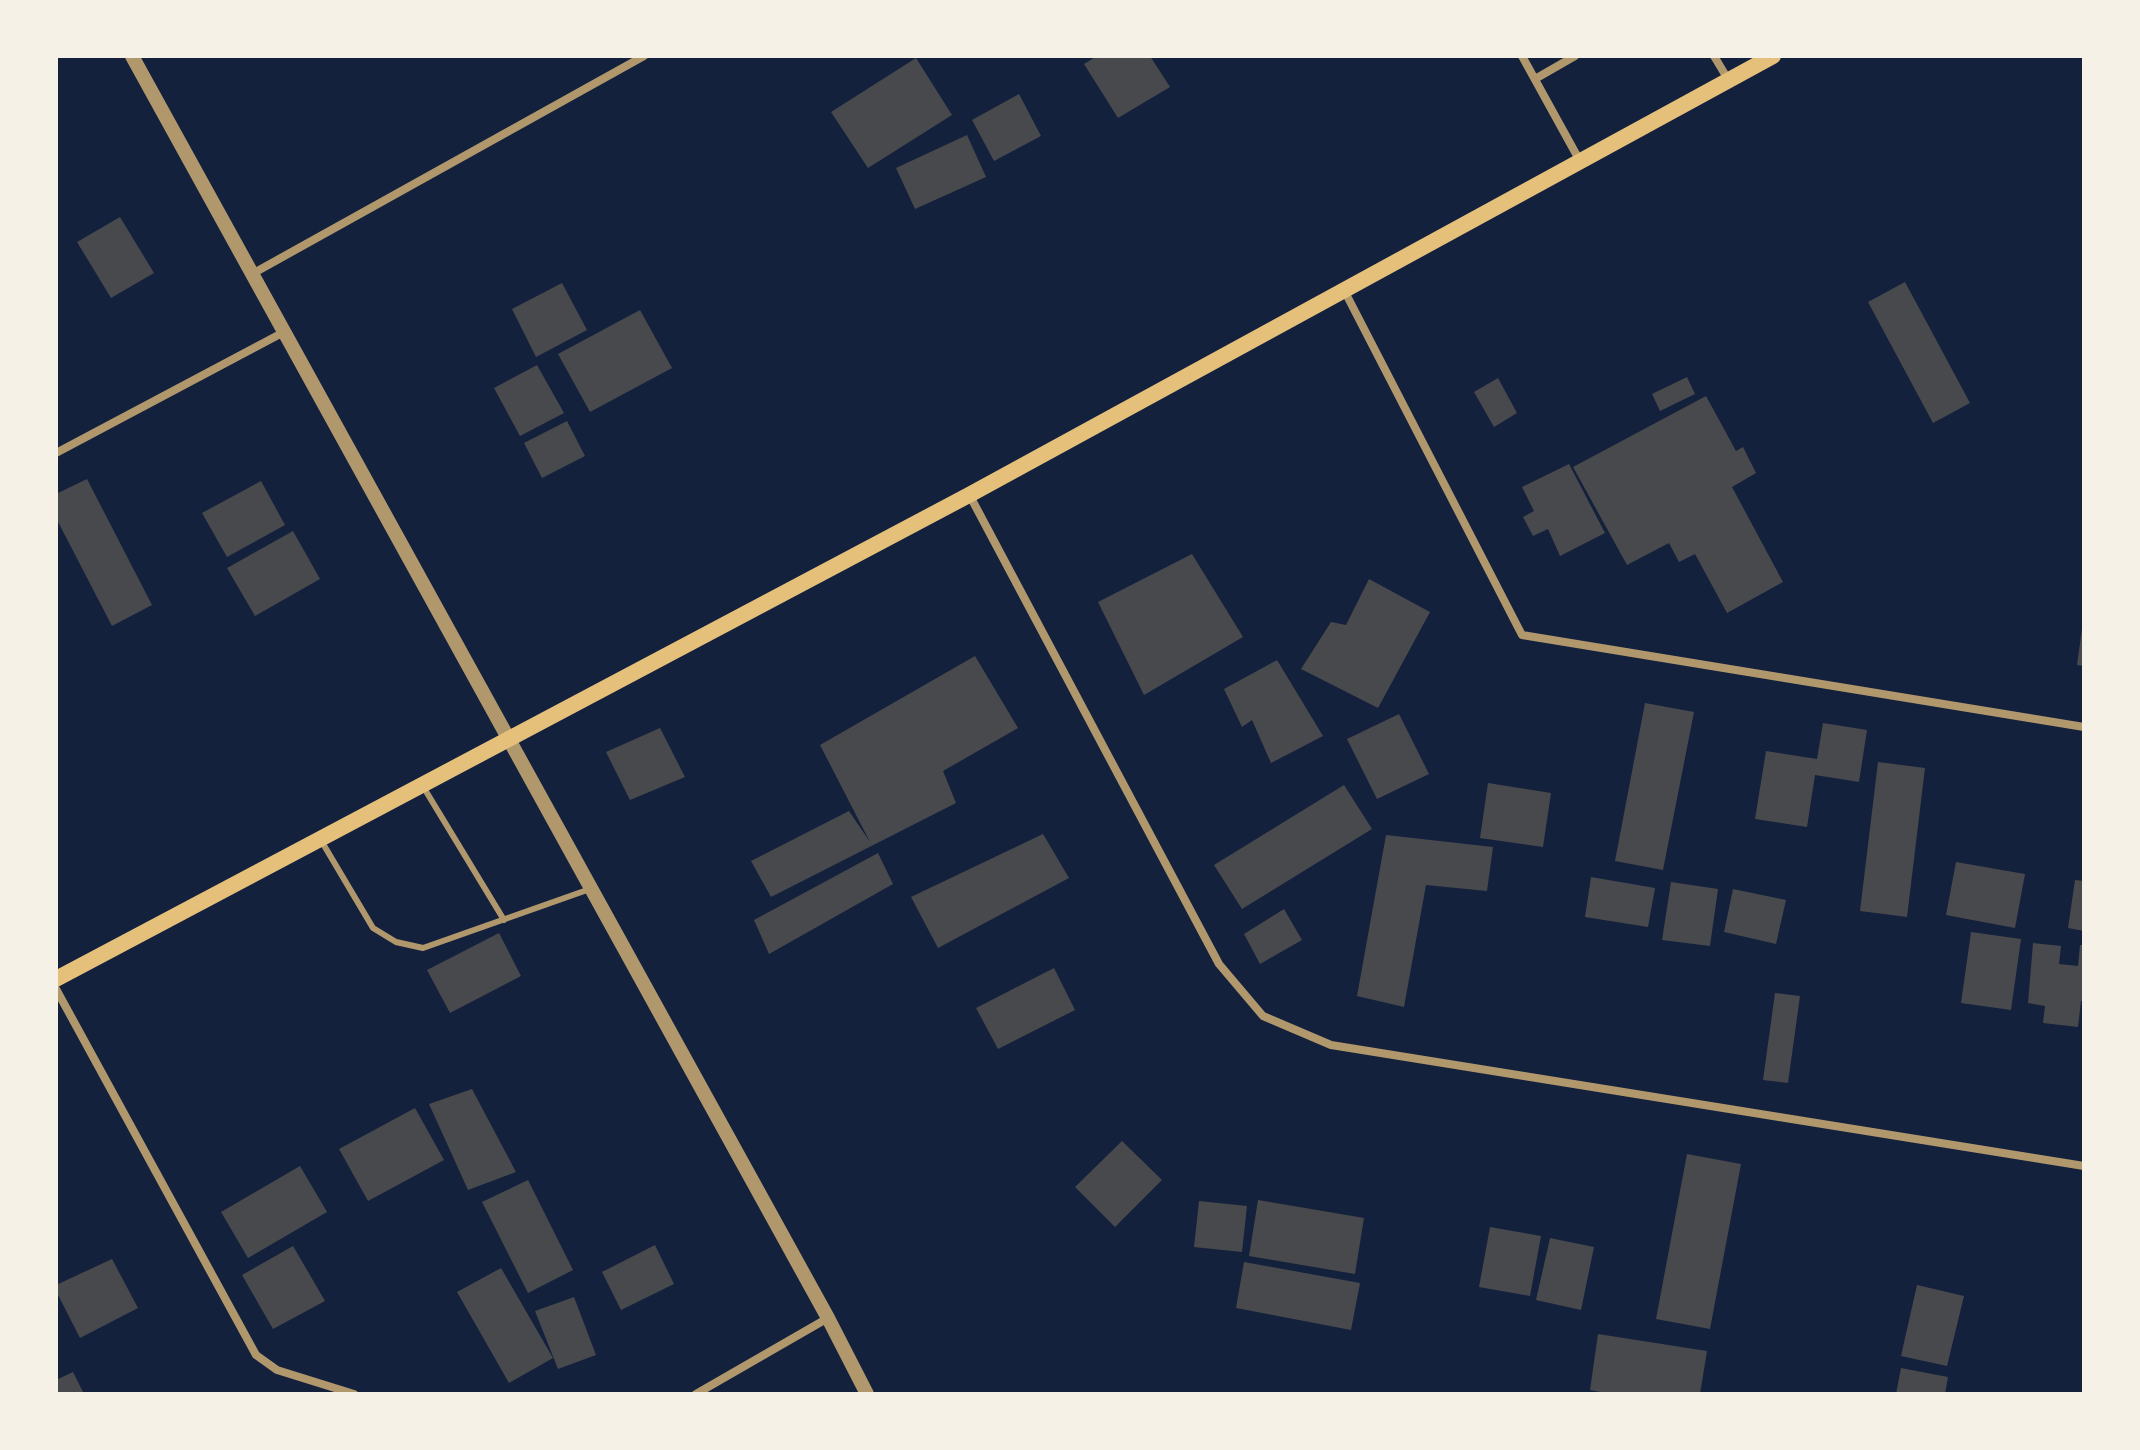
<!DOCTYPE html>
<style>
body{margin:0}
#map{position:relative;width:2140px;height:1450px;overflow:hidden;background:#14213d;font-family:Raleway,sans-serif}
canvas{display:block}
.frame{position:absolute;inset:0;border:58px solid #f6f1e7;pointer-events:none}
</style>
<div id="map">
<canvas width="2140" height="1450"></canvas>
<div class="frame"></div>
</div>
<script>
const ctx = document.querySelector('canvas').getContext('2d');
ctx.lineJoin = 'round';
function fillPath(path, color) { ctx.fillStyle = color; ctx.fill(path, 'evenodd'); }
const poly = rows => new Path2D(rows.map(r => 'M' + r).join(''));
function stroke(path, color, width, dash) { ctx.strokeStyle = color; ctx.lineWidth = width; ctx.lineCap = dash ? 'butt' : 'round'; ctx.setLineDash(dash || []); ctx.stroke(path); }
fillPath(poly([
 [1097,56,1150,56,1170,87,1118,118,1084,64],
 [916,58,952,115,868,168,831,112],
 [1019,94,1041,136,994,161,972,120],
 [967,135,986,177,915,209,896,168],
 [120,217,154,273,111,298,77,242],
 [1905,282,1970,403,1933,423,1868,302],
 [562,283,587,330,536,357,512,309],
 [640,310,672,368,590,412,558,354],
 [537,365,564,413,520,436,494,388],
 [1687,377,1695,394,1660,411,1652,394],
 [1498,378,1517,413,1494,427,1474,392],
 [1706,396,1736,451,1743,447,1756,473,1732,487,1783,582,1727,613,1695,554,1679,562,1669,543,1627,565,1573,467],
 [567,421,585,456,542,478,524,443],
 [1569,464,1605,533,1560,556,1548,529,1533,536,1523,517,1534,511,1522,487],
 [87,479,152,605,112,626,56,518,56,494],
 [261,481,285,525,227,557,202,513],
 [293,531,320,579,255,616,227,568],
 [1192,554,1243,637,1144,695,1098,602],
 [1369,579,1430,612,1378,708,1301,669,1331,622,1346,625],
 [2082,629,2084,629,2084,666,2077,665],
 [975,656,1018,728,943,771,956,803,771,897,751,861,849,811,870,842,820,745],
 [1277,660,1323,736,1271,763,1252,720,1242,727,1224,689],
 [1645,703,1694,712,1663,870,1615,861],
 [1399,714,1429,774,1377,799,1347,739],
 [1823,723,1867,730,1859,782,1815,775,1807,827,1755,819,1766,751,1817,759],
 [660,728,685,777,630,800,606,752],
 [1878,762,1925,768,1907,917,1860,911],
 [1488,783,1551,793,1543,847,1480,838],
 [1344,785,1372,829,1242,909,1214,865],
 [1043,834,1069,878,938,948,911,897],
 [1386,835,1493,847,1487,891,1426,885,1404,1007,1357,996],
 [878,853,893,884,769,954,754,920],
 [1956,862,2025,874,2015,928,1946,915],
 [1591,877,1655,888,1648,927,1585,917],
 [2075,880,2084,881,2084,931,2068,928],
 [1671,882,1718,889,1710,946,1662,940],
 [1733,889,1786,900,1776,944,1724,932],
 [1284,909,1302,940,1260,964,1244,934],
 [1971,932,2021,939,2011,1010,1961,1003],
 [499,933,521,976,450,1013,427,970],
 [2033,943,2061,946,2059,964,2078,966,2080,945,2084,945,2084,1001,2081,1001,2078,1027,2043,1023,2045,1006,2028,1003],
 [1054,968,1075,1010,998,1049,976,1008],
 [1775,993,1800,996,1788,1083,1763,1080],
 [472,1089,516,1172,468,1190,429,1104],
 [415,1108,444,1160,368,1201,339,1149],
 [1122,1141,1162,1180,1115,1227,1075,1187],
 [1687,1154,1741,1164,1710,1329,1656,1319],
 [300,1166,327,1212,248,1258,221,1212],
 [528,1180,573,1270,528,1293,482,1202],
 [1258,1200,1364,1218,1355,1274,1249,1256],
 [1199,1201,1247,1206,1242,1252,1194,1247],
 [1490,1227,1541,1236,1530,1296,1479,1287],
 [1550,1238,1594,1247,1581,1310,1536,1300],
 [655,1245,674,1284,621,1310,602,1272],
 [293,1246,325,1301,273,1329,242,1275],
 [112,1259,138,1308,80,1338,56,1291,56,1285],
 [1244,1262,1360,1283,1351,1330,1236,1308],
 [501,1268,553,1358,509,1383,457,1292],
 [1917,1285,1964,1296,1947,1366,1901,1356],
 [574,1297,596,1355,558,1369,535,1311],
 [1598,1334,1707,1351,1700,1394,1611,1394,1590,1390],
 [1901,1368,1948,1377,1945,1394,1896,1394],
 [73,1372,84,1394,56,1394,56,1380]
]), '#48494c');
stroke(poly([
 [424,788,504,920],
 [322,842,373,928,396,942,423,948,590,889]
]), '#b1986c', 6);
stroke(poly([
 [1522,56,1581,163],
 [1714,56,1729,81],
 [1535,79,1575,56],
 [252,274,644,56],
 [1344,290,1522,635,2084,727],
 [56,453,284,332],
 [970,496,1219,964,1263,1016,1331,1045,2084,1166],
 [56,989,256,1355,277,1370,354,1394],
 [696,1394,828,1318]
]), '#b1986c', 8);
stroke(poly([
 [132,56,828,1318,867,1394]
]), '#b1986c', 14);
stroke(poly([
 [56,979,969,495,1773,56]
]), '#e5c07b', 16);
</script>
